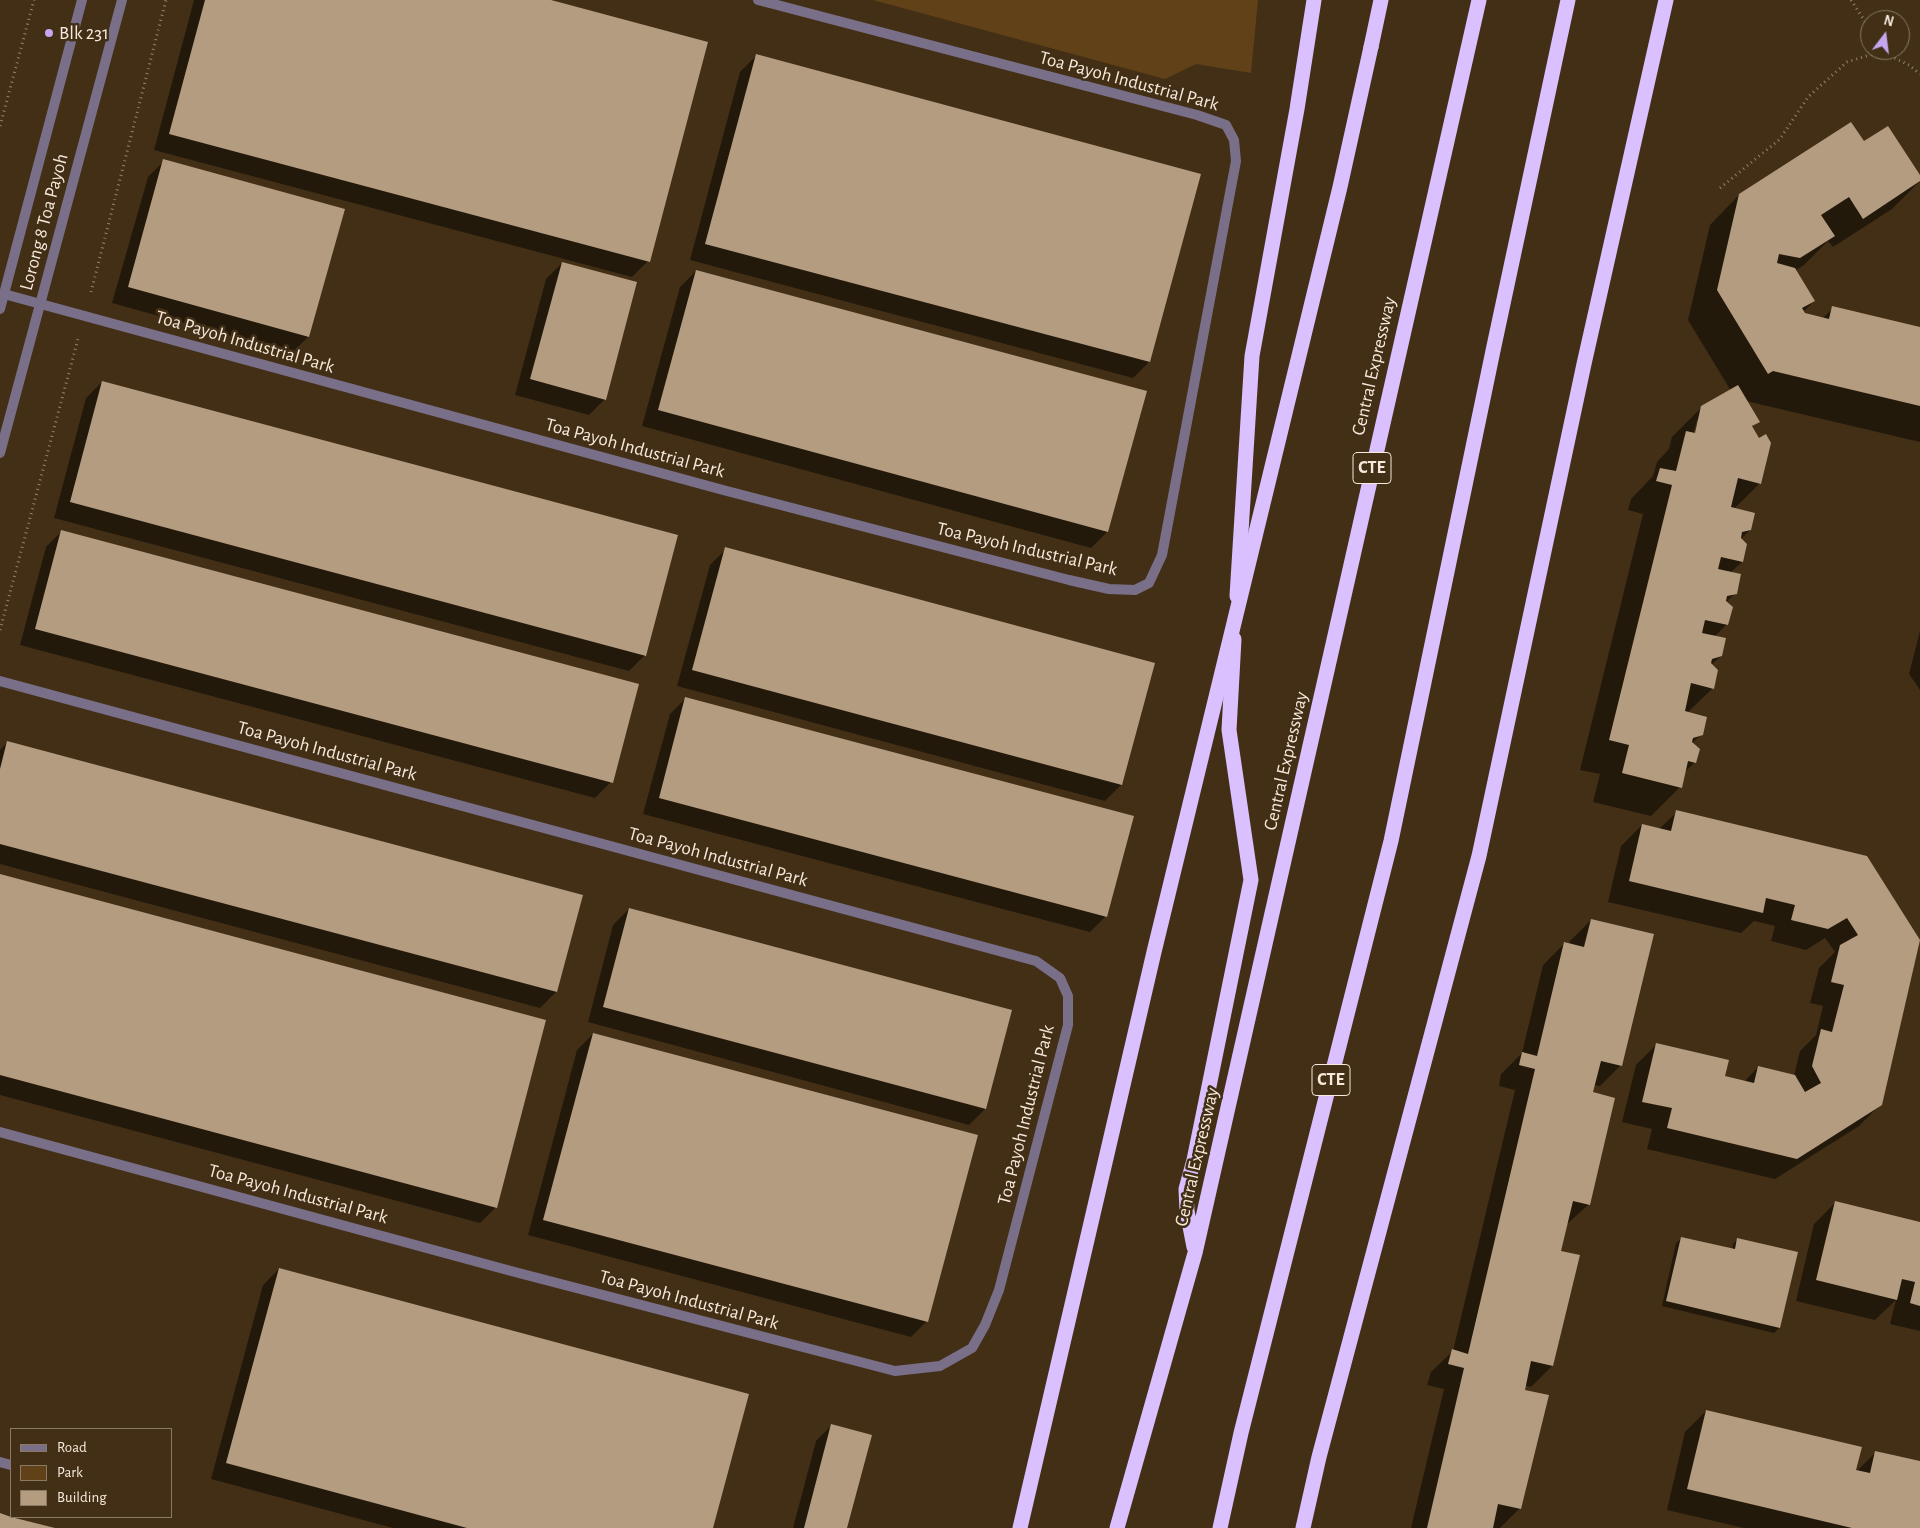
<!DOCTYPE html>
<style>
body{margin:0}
#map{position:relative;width:1920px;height:1528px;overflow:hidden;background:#422f16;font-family:"Alegreya Sans",sans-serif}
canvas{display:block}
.legend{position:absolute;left:10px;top:1428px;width:162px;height:90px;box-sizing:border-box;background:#422f16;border:1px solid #8a7965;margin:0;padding:6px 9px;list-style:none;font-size:15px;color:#f6e9db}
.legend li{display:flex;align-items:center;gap:10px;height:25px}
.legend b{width:25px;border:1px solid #8a7965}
.north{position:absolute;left:1860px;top:10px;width:50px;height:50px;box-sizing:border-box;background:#422f16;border:1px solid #8a7965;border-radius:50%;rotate:15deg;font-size:14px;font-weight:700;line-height:20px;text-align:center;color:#f6e9db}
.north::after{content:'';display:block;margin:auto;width:18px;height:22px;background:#c6a6f0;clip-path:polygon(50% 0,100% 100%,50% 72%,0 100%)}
</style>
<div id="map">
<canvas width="1920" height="1528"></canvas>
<ul class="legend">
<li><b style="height:6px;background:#796f88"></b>Road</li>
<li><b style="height:14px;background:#614218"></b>Park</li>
<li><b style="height:14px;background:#b49c81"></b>Building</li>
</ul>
<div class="north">N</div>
</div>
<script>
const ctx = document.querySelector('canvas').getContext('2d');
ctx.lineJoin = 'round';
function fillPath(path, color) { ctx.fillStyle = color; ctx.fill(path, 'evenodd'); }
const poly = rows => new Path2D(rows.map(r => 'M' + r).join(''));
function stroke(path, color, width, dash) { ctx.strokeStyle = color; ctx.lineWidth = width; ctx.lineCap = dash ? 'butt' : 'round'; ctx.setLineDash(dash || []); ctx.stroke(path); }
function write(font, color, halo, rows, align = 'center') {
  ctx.font = font + ' "Alegreya Sans",sans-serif'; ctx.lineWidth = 5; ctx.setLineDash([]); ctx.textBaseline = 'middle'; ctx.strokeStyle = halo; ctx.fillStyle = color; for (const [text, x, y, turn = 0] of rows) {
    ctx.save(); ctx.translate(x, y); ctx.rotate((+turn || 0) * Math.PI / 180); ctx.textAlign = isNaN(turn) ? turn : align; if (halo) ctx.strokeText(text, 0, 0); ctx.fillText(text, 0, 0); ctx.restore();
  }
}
fillPath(poly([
 [873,0,1258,0,1251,73,1196,64,1165,79]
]), '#614218');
fillPath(poly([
 [194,0,546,0,648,261,632,277,154,150],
 [756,56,1199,174,1149,362,1133,378,690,260,740,72],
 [1864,143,1920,177,1920,181,1892,209,1833,247,1828,241,1804,265,1796,270,1814,301,1803,312,1804,314,1822,319,1833,308,1920,328,1920,442,1746,401,1758,421,1751,428,1760,483,1734,509,1750,530,1741,539,1742,562,1730,573,1736,593,1726,602,1727,624,1714,637,1721,656,1711,665,1713,688,1687,713,1702,734,1692,743,1695,762,1684,773,1680,787,1651,816,1593,802,1600,774,1580,770,1643,514,1628,510,1631,499,1653,476,1657,462,1669,449,1672,437,1702,407,1731,391,1688,320,1710,225,1739,195],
 [1697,420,1699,420,1694,439,1692,438],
 [164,161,308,337,292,353,112,303,148,177],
 [562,263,605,399,589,415,515,395,546,279],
 [696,271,1107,532,1091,548,642,426,680,287],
 [102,382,645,655,629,671,54,518,86,398],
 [62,531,611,782,595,798,20,645,46,547],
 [726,549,1121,785,1105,801,677,686,710,565],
 [1920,631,1920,690,1909,674],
 [686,698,1106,916,1090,932,643,814,670,714],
 [8,742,582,895,556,992,540,1008,0,864,0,750],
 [1677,812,1866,857,1881,1104,1859,1126,1775,1179,1647,1149,1652,1129,1622,1122,1636,1065,1657,1044,1724,1077,1744,1082,1758,1067,1794,1076,1800,1051,1816,1035,1823,1006,1810,1003,1819,968,1835,952,1825,938,1806,950,1771,941,1775,926,1754,921,1741,933,1608,902,1621,846,1642,825,1659,829],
 [0,875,496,1207,480,1223,0,1095],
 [629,909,985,1109,969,1125,588,1022,613,925],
 [1591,920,1621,1065,1600,1086,1594,1085,1592,1093,1589,1204,1566,1225,1560,1252,1552,1366,1531,1387,1524,1385,1520,1508,1500,1528,1411,1528,1444,1389,1427,1385,1431,1372,1453,1351,1515,1090,1499,1086,1501,1074,1522,1053,1543,965,1564,944,1569,945,1570,941],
 [593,1034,927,1321,911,1337,528,1235,577,1050],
 [1835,1203,1920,1224,1920,1331,1890,1324,1896,1300,1875,1320,1796,1301,1814,1224],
 [1682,1238,1732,1250,1733,1244,1738,1239,1779,1328,1774,1333,1662,1306,1676,1243],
 [279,1269,712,1528,393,1528,211,1479,263,1285],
 [1706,1411,1856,1472,1876,1452,1919,1462,1920,1460,1920,1528,1744,1528,1667,1510,1685,1432],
 [832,1425,846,1528,793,1528,816,1441]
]), '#0007');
fillPath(poly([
 [205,0,551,0,708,42,650,262,169,134],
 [756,54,1201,174,1150,362,705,244],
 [1851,122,1864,141,1888,126,1920,175,1920,181,1863,219,1849,197,1821,215,1835,236,1800,258,1779,254,1777,263,1795,268,1815,301,1802,308,1805,313,1829,319,1832,306,1920,327,1920,406,1773,371,1768,374,1717,290,1739,194],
 [163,159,345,209,309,337,128,287],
 [562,262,637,282,606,400,530,379],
 [696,270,1147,391,1108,532,658,410],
 [102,381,678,535,646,656,70,502],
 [1738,385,1760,422,1752,426,1759,438,1766,434,1771,443,1761,484,1738,478,1731,507,1755,513,1751,530,1742,532,1741,538,1747,544,1743,562,1721,557,1718,569,1741,574,1737,594,1727,596,1726,601,1733,607,1728,625,1705,620,1702,633,1726,638,1722,656,1712,659,1711,663,1718,670,1714,689,1691,683,1685,711,1707,717,1703,735,1693,738,1692,742,1700,749,1696,763,1688,761,1682,788,1622,773,1629,745,1609,740,1672,485,1656,481,1660,468,1676,471,1686,431,1695,433,1701,406],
 [61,530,639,684,613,783,35,629],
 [725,547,1155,663,1122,785,692,670],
 [685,697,1134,816,1107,917,659,798],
 [7,741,583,895,557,992,0,844,0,769],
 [1676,810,1867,856,1920,940,1882,1105,1797,1159,1667,1128,1672,1108,1642,1102,1656,1043,1729,1060,1725,1076,1754,1083,1758,1066,1795,1075,1805,1092,1821,1083,1812,1066,1821,1029,1832,1032,1844,985,1831,982,1840,945,1858,935,1847,918,1828,929,1791,920,1795,905,1766,898,1763,913,1629,881,1642,824,1671,831],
 [0,874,546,1020,497,1208,0,1075],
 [629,908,1012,1010,986,1109,603,1007],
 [1591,919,1654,934,1622,1066,1601,1061,1593,1092,1615,1098,1590,1205,1573,1201,1561,1251,1580,1255,1553,1366,1531,1361,1525,1390,1549,1395,1521,1509,1498,1504,1493,1528,1427,1528,1464,1368,1448,1364,1452,1349,1468,1354,1535,1069,1519,1065,1522,1052,1537,1056,1564,942,1584,947],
 [593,1033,978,1135,928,1322,543,1220],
 [1835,1201,1920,1222,1920,1306,1910,1303,1915,1282,1902,1279,1897,1300,1816,1280],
 [1681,1237,1735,1249,1737,1238,1798,1252,1780,1328,1666,1301],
 [279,1268,749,1394,713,1528,467,1528,226,1463],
 [1706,1410,1862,1447,1856,1470,1870,1473,1875,1451,1920,1461,1920,1528,1852,1528,1687,1489],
 [831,1424,872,1435,847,1528,804,1528],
 [0,1513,11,1517,55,1528,0,1528]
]), '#b49c81');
stroke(poly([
 [1851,0,1870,29],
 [0,126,34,0],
 [1720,188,1780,139,1808,97,1847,62,1873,54,1886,54,1909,65,1920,74],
 [91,292,166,0],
 [0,630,78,339]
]), '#93836f', 3, [1, 4]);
stroke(poly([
 [4,294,723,490,1069,580,1109,589,1135,590,1149,583,1162,555,1236,161,1234,140,1226,125,1197,115,758,0],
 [0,681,1036,961,1060,978,1068,996,1068,1025,999,1290,985,1325,972,1348,940,1366,895,1371,511,1271,0,1132],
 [0,1462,11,1465]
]), '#796f88', 10);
stroke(poly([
 [0,309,82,0],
 [0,453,122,0]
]), '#796f88', 10);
stroke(poly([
 [1371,47,1381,0],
 [1237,596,1252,356,1297,109,1314,0],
 [1194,1247,1187,1211,1186,1189,1194,1160,1251,880,1229,730,1234,639],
 [1117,1528,1195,1253,1479,0],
 [1220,1528,1241,1433,1391,841,1494,346,1568,0],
 [1303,1528,1319,1457,1479,856,1584,364,1666,0]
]), '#dac0ff', 15);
stroke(poly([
 [1020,1528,1154,952,1340,187,1371,47]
]), '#dac0ff', 15);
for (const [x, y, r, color] of [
 [49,33,5,"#c6a6f0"]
]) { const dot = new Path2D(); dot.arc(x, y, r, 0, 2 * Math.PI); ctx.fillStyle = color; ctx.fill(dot); stroke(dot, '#422f16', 2); }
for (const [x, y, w] of [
 [1372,468,38],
 [1331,1080,38]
]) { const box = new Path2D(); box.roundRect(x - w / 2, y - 15.5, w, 31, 4); ctx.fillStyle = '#422f16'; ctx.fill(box); stroke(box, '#f6e9db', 1); }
write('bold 18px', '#f6e9db', null, [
 ["CTE",1372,468],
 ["CTE",1331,1080]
]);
write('19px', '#f6e9db', '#422f16', [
 ["Blk 231",59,33]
], 'left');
write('19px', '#f6e9db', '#422f16', [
 ["Toa Payoh Industrial Park",1129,81,15],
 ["Lorong 8 Toa Payoh",44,222,-75],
 ["Toa Payoh Industrial Park",245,342,16],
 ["Central Expressway",1374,366,-77],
 ["Toa Payoh Industrial Park",635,448,15],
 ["Toa Payoh Industrial Park",1027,549,13],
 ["Toa Payoh Industrial Park",327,751,15],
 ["Central Expressway",1286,761,-77],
 ["Toa Payoh Industrial Park",718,857,15],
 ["Toa Payoh Industrial Park",1026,1115,-76],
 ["Central Expressway",1197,1157,-77],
 ["Toa Payoh Industrial Park",298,1194,15],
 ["Toa Payoh Industrial Park",689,1300,15]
]);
</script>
